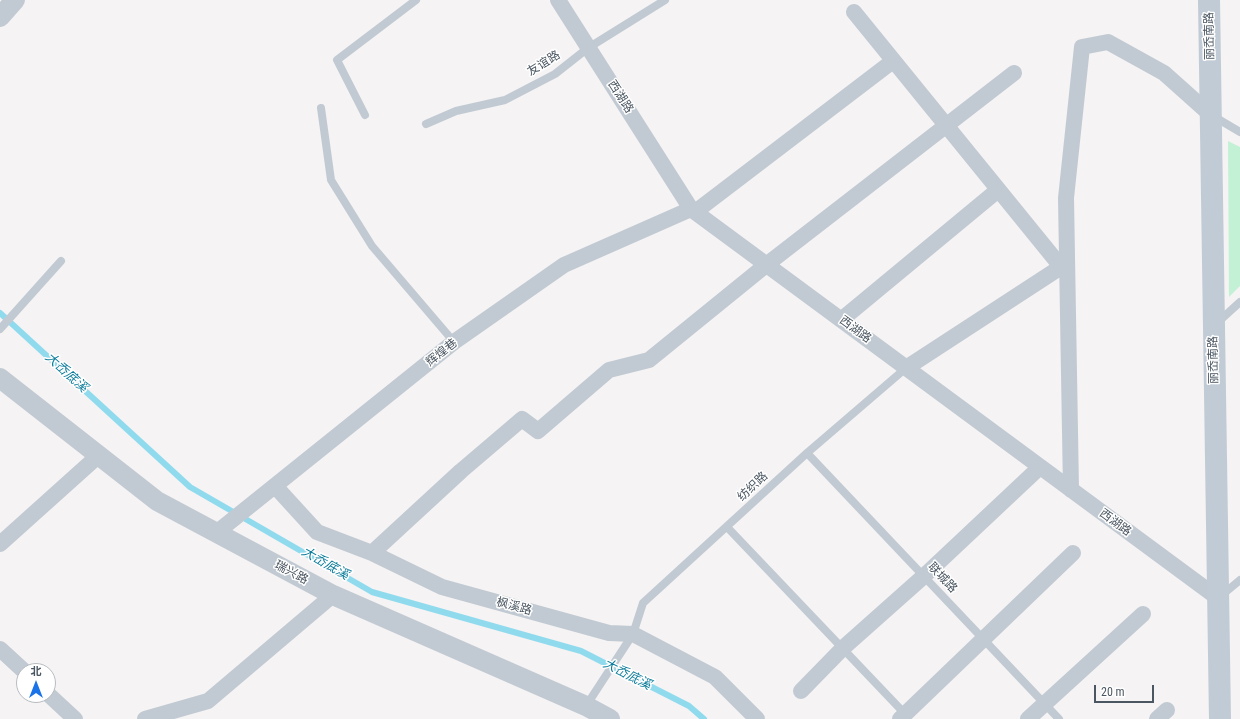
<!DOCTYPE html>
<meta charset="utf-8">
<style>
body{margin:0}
#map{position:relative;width:1240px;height:719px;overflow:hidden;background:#f5f3f3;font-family:"Roboto Condensed","Noto Sans SC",sans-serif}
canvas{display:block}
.north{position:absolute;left:16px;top:663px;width:40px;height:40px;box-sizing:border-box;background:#fff;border:1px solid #b7bbc0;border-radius:50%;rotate:0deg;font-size:11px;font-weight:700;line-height:16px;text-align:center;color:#4a5661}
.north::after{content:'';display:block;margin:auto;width:14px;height:18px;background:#1a73e8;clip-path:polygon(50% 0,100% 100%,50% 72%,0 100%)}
.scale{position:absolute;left:1094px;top:685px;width:60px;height:18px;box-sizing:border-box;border:2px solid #4a5661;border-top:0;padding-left:5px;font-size:12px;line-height:14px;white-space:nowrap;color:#4a5661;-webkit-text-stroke:3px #fff;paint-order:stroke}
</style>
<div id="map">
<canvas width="1240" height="719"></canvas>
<div class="north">北</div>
<div class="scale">20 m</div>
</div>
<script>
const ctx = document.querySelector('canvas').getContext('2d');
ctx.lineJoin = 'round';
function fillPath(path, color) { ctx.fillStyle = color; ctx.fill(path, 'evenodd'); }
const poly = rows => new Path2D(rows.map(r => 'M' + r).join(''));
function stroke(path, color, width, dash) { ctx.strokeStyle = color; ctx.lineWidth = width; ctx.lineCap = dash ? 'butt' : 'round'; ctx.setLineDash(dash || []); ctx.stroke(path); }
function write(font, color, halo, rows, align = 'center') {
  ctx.font = font + ' "Roboto Condensed","Noto Sans SC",sans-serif'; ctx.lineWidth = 3; ctx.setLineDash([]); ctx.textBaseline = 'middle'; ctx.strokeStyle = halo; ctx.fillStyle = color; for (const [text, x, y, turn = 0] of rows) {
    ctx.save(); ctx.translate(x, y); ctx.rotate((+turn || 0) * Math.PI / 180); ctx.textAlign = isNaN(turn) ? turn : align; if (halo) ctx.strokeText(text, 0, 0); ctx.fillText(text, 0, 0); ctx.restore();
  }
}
fillPath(poly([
 [1228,141,1240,147,1240,286,1229,297]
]), '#c3f1d5');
stroke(poly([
 [0,313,190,487,372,592,581,651,689,706,704,719]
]), '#90daee', 6);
stroke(poly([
 [321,108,331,180,372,246,454,342],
 [365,115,337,60,416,0],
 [1213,116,1240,132],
 [426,124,456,111,505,100,555,74,588,48,665,0],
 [1217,323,1240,302],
 [0,329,61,261],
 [807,453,1059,719],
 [727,527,907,716],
 [1222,595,1240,580],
 [586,706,633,634,643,603,807,453,906,368]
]), '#c1cad2', 8);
stroke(poly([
 [558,0,691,209,1218,598],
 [854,12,1067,274],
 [695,212,893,61],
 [841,320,998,190],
 [906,368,1061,267],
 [275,486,317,532,372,553,442,587,609,633,633,634,715,677,757,719],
 [1071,490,1066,198,1082,47,1108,42,1164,73,1211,115],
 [216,533,454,342,564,265,691,209],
 [0,544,98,456],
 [372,553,461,471,522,419,538,431,609,370,649,360,766,265,1014,73],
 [0,649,24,671],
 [801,691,843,648,924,576,1040,467],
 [48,694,75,719],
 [145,719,208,701,333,595],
 [900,719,1073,553],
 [1028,719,1143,614],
 [1157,719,1167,710]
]), '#c1cad2', 16);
stroke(poly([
 [0,17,15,0],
 [0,378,157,501,333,595,586,706,610,719]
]), '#c1cad2', 20);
stroke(poly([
 [1209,0,1220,719]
]), '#c1cbd6', 22);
write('12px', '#4a5661', '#fff', [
 ["丽岙南路",1210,36,-91],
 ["友谊路",544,64,-32],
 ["西湖路",620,97,57],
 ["西湖路",855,330,36],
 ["辉煌巷",442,353,-38],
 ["丽岙南路",1214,360,-91],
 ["纺织路",753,487,-43],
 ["西湖路",1115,523,36],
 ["瑞兴路",291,573,28],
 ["联城路",942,578,47],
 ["枫溪路",514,607,15]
]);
write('italic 13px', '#0c7c9b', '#fff', [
 ["大岙底溪",66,373,42],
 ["大岙底溪",325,564,30],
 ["大岙底溪",627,675,27]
]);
</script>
